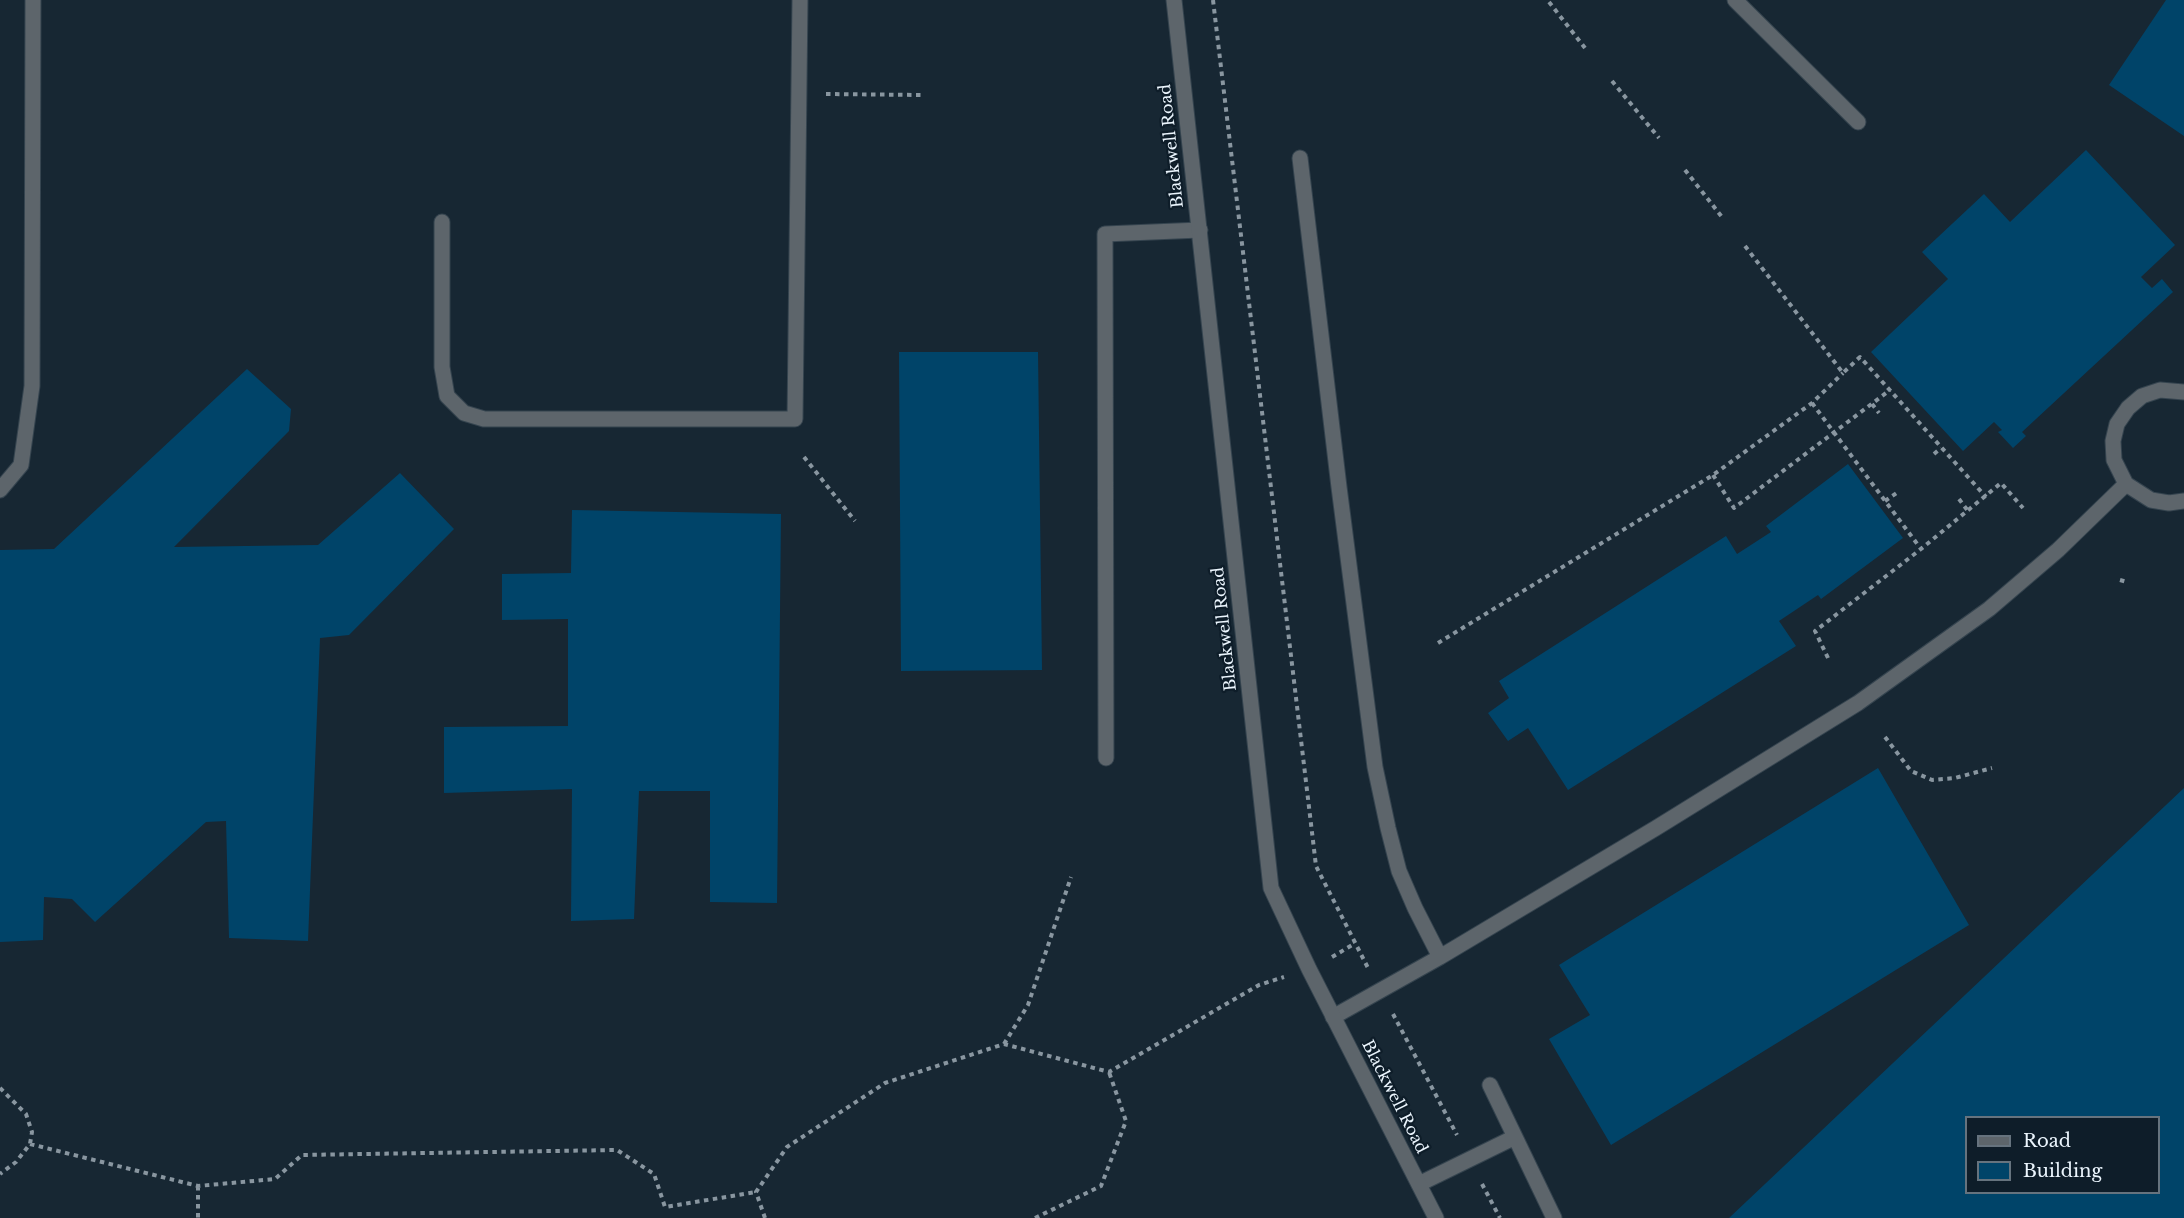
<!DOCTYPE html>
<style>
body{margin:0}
#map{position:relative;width:2184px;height:1218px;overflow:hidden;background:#172733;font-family:"Libre Baskerville",serif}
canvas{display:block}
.legend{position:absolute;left:1965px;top:1116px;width:195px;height:78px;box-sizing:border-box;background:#0e1d29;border:2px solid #66737e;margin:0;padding:8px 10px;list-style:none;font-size:18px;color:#ebf5fd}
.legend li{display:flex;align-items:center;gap:12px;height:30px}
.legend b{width:30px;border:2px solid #66737e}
</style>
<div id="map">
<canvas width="2184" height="1218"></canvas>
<ul class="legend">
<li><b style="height:8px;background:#5d656b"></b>Road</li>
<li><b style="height:16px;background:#004469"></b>Building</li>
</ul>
</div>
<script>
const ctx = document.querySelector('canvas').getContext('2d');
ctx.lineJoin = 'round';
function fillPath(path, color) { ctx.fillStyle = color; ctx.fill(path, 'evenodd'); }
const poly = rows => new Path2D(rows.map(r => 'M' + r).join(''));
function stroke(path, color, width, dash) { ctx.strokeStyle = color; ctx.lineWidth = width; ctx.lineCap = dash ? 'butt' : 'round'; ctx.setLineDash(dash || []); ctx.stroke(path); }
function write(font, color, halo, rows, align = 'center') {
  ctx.font = font + ' "Libre Baskerville",serif'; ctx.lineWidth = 4.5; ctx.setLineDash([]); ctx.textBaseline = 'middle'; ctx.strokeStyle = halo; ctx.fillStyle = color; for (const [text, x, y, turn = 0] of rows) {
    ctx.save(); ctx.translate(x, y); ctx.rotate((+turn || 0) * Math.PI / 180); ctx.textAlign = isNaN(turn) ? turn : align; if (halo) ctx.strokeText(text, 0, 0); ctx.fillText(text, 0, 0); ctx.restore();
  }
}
fillPath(poly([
 [2166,0,2184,0,2184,136,2109,85],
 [2086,150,2175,245,2141,277,2152,288,2162,279,2173,292,2022,432,2026,436,2013,448,1998,432,2002,430,1994,422,1963,451,1871,352,1948,279,1922,252,1984,194,2010,222],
 [899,352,1038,352,1042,670,901,671],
 [247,369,291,409,289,431,174,547,318,545,400,473,454,529,349,635,320,638,308,941,229,938,226,821,206,822,95,922,72,899,44,897,43,940,0,942,0,550,54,549],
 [1848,464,1903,538,1821,599,1818,595,1779,621,1796,646,1568,790,1528,728,1508,741,1488,713,1509,698,1499,681,1726,536,1737,554,1771,532,1766,526],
 [572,510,781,514,777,903,710,902,710,791,639,791,634,919,571,921,572,789,444,793,444,727,568,726,568,619,502,620,502,574,571,573],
 [1878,768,1969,925,1611,1145,1549,1039,1590,1015,1559,965],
 [2184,788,2184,1218,1729,1218],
 [1966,1118,2158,1118,2158,1192,1966,1192]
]), '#004469');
const lane = poly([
 [1735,0,1858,122],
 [1300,158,1339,487,1375,767,1388,828,1399,871,1415,908,1440,957],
 [442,222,442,367,447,396,464,413,484,419,795,419,800,0],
 [2184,392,2160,390,2142,396,2128,408,2117,424,2113,441,2114,460,2126,484,2151,500,2169,503,2184,501],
 [0,490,21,465,32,386,33,0],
 [1106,758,1105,234,1200,230],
 [1333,1017,1440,957,1656,828,1858,703,1989,609,2058,550,2126,484],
 [1490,1085,1554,1218],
 [1419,1184,1515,1137]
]);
const street = poly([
 [1174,0,1271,888,1309,969,1436,1218]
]);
stroke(lane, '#35444f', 17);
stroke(street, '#35444f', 17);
stroke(poly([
 [1213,0,1316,866,1368,968],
 [1549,2,1585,48],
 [1612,81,1659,138],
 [826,94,922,95],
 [1685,170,1722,217],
 [1745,246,1843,373,1860,357,1986,497],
 [1812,403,1921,549],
 [1872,404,1879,413],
 [1934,454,1941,448],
 [804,457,855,521],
 [1713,475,1734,508,1890,390],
 [1959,499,1968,511],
 [1885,501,1898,492],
 [2120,580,2127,582],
 [1438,643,1713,475,1812,403,1843,373],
 [1828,658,1815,631,1921,549,2001,483,2023,508],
 [1885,737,1911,771,1932,780,1955,778,1992,768],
 [1332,957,1354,944],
 [1393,1014,1457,1135],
 [1004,1044,1028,1005,1071,877],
 [0,1088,26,1114,32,1132,30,1144,16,1162,0,1174],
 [30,1144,198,1186,275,1179,302,1155,617,1150,654,1174,665,1207,756,1192],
 [1482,1184,1500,1218],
 [198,1186,198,1218],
 [765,1218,756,1192,787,1147,885,1083,1004,1044,1109,1072,1259,985,1284,977],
 [1035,1218,1101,1186,1126,1121,1109,1072]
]), '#8996a0', 4, [4.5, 4.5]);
stroke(lane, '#5d656b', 15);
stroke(street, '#5d656b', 15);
write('16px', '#ebf5fd', '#0e1d29', [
 ["Blackwell Road",1172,146,-96],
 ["Blackwell Road",1225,629,-96],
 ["Blackwell Road",1394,1097,63]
]);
</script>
